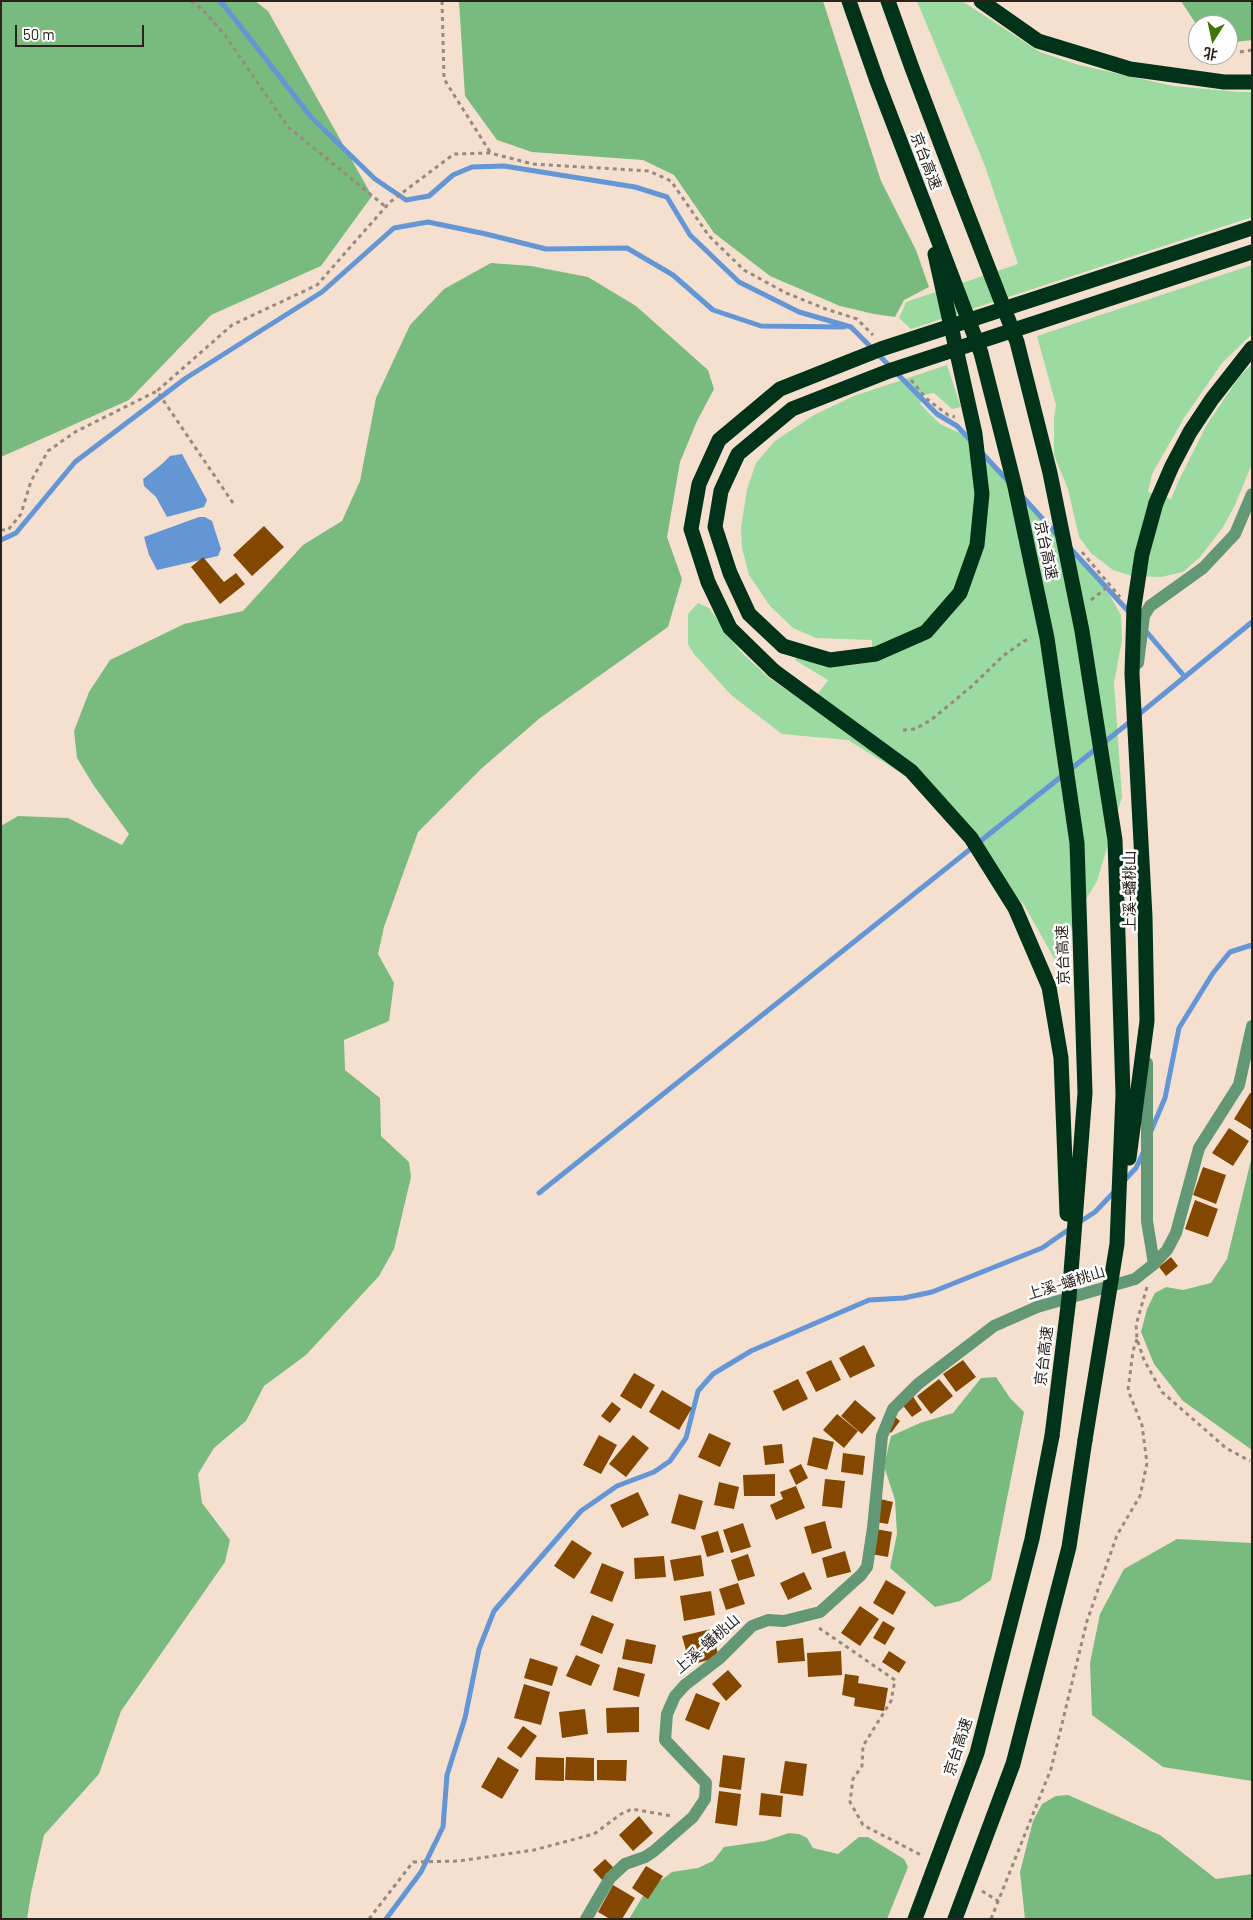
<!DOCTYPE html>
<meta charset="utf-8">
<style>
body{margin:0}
#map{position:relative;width:1253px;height:1920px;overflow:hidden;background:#f5e0d0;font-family:Barlow,"Noto Sans SC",sans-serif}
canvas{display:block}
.frame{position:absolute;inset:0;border:2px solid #2a221c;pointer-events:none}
.north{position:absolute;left:1188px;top:15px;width:50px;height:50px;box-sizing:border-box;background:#fff;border:1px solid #aaa7a4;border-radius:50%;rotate:190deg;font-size:14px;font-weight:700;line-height:20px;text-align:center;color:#2a221c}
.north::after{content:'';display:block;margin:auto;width:18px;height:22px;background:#3e7608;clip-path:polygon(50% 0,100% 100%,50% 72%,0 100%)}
.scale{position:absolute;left:15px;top:25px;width:129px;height:22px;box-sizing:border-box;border:2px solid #2a221c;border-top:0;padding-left:6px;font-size:15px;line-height:18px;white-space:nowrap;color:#2a221c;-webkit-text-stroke:4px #fff;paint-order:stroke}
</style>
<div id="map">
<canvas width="1253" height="1920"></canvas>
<div class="frame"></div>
<div class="north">北</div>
<div class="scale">50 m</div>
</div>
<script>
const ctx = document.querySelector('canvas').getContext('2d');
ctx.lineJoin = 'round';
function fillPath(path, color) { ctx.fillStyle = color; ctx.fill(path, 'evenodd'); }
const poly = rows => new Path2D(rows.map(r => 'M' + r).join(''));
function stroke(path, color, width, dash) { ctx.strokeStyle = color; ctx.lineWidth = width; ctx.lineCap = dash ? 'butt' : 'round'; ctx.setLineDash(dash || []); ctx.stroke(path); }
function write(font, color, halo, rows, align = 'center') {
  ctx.font = font + ' Barlow,"Noto Sans SC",sans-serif'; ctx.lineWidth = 5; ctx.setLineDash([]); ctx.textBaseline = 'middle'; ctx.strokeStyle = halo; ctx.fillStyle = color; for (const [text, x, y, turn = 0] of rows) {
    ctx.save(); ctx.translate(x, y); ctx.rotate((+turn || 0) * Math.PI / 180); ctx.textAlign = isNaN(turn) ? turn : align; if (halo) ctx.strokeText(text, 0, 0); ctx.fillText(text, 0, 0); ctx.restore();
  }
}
fillPath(poly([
 [917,1,962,1,1040,52,1079,65,1173,86,1239,92,1252,92,1252,217,911,329,899,318,906,302,1018,264,985,166],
 [1252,265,1252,334,1222,363,1184,418,1152,474,1148,492,1171,499,1178,482,1206,426,1239,377,1252,364,1252,464,1234,507,1223,527,1201,556,1183,572,1161,577,1132,576,1113,570,1091,553,1079,537,1068,489,1054,455,1054,419,1056,405,1037,336],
 [947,365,961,407,952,409,934,393,924,395,920,404,940,424,964,435,1002,474,1096,579,1110,596,1121,615,1122,640,1114,683,1122,797,1097,881,1073,921,1068,943,1067,965,1059,967,1024,905,906,776,848,740,782,734,731,695,694,654,688,644,688,614,698,603,709,608,740,651,769,678,810,705,828,680,795,660,797,657,810,660,847,666,872,662,872,640,816,638,793,628,770,606,749,575,742,548,741,528,747,489,756,463,775,441,814,415,854,396]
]), '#9bdaa0');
fillPath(poly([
 [1,1,255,1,268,11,372,196,321,266,211,315,129,400,1,457],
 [459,1,823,1,881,181,916,250,929,287,904,300,895,317,874,314,840,306,770,276,714,233,674,175,643,160,532,152,497,140,465,96],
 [1181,1,1252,1,1252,40,1228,43,1228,25,1198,25,1198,27],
 [491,263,531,266,588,277,636,306,708,370,714,389,697,421,680,462,667,537,682,579,668,627,540,718,482,768,418,832,384,927,378,954,394,983,389,1021,344,1040,345,1070,380,1098,381,1136,409,1162,411,1177,394,1249,379,1276,306,1355,264,1386,246,1421,214,1448,198,1474,202,1503,230,1540,225,1562,121,1711,99,1774,44,1835,31,1893,27,1919,1,1919,1,826,18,816,68,818,122,845,129,834,94,786,77,758,74,731,89,692,110,660,184,624,243,611,303,545,342,521,360,481,376,398,410,325,444,289],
 [1252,1156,1252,1450,1183,1401,1154,1364,1141,1332,1147,1309,1155,1293,1166,1287,1183,1290,1211,1283,1227,1259],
 [996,1377,1010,1398,1024,1412,991,1580,960,1601,935,1607,890,1568,897,1534,895,1500,884,1466,891,1436,920,1423,953,1413,981,1378],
 [1177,1539,1252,1543,1252,1781,1163,1767,1092,1715,1090,1663,1100,1614,1124,1569],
 [1068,1795,1160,1835,1216,1879,1252,1874,1252,1919,1025,1919,1020,1872,1033,1821,1042,1804,1056,1796],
 [789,1833,799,1834,807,1838,813,1848,838,1854,859,1837,868,1837,904,1859,908,1867,887,1919,629,1919,646,1891,672,1872,698,1868,713,1861,724,1847,765,1841]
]), '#79ba7e');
fillPath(poly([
 [182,454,207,500,204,507,167,517,156,497,144,486,143,479,162,464,170,456],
 [199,517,205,517,212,521,221,549,218,556,157,570,149,555,144,537]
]), '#6495d4');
stroke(poly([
 [219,1,223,4,311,117,375,179,406,200,429,196,453,175,472,167,504,166,635,187,667,197,690,235,739,282,799,312,851,327,937,414,957,426,972,442],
 [981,452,1009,482],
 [1022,496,1058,536],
 [1,540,16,533,75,462,186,378,322,292,394,228,428,222,486,234,546,249,627,248,673,275,713,310,761,326,844,327],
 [1069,547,1130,613],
 [1145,630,1185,677],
 [1138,715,1252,622],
 [1151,1131,1165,1098,1179,1028,1213,973,1230,952,1252,945],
 [1122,1183,1136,1168,1143,1153],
 [539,1193,1131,721],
 [1078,1223,1095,1212,1115,1191],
 [386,1919,421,1872,443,1827,447,1775,465,1718,479,1649,494,1611,581,1511,617,1486,654,1472,670,1461,686,1438,698,1391,713,1374,751,1351,869,1300,904,1298,932,1292,1042,1248,1071,1228]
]), '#6495d4', 5);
fillPath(poly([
 [264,526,284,547,252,576,233,555],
 [203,557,224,582,236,573,245,584,220,604,191,567],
 [1250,1093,1252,1094,1252,1130,1234,1119],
 [1229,1128,1249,1141,1233,1166,1212,1153],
 [1203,1167,1226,1175,1216,1204,1193,1195],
 [1195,1200,1218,1209,1208,1237,1185,1229],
 [1171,1257,1178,1266,1166,1276,1159,1267],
 [864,1345,875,1366,850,1378,839,1358],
 [831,1360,841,1380,816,1392,806,1372],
 [963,1360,976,1377,956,1392,943,1374],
 [634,1373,655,1385,641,1409,620,1396],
 [798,1379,808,1399,783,1411,773,1391],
 [939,1379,953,1396,931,1414,917,1396],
 [662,1390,692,1408,679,1430,649,1412],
 [912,1395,922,1410,912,1417,901,1403],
 [855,1400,876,1418,862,1434,841,1416],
 [612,1402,621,1409,610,1423,601,1416],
 [837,1414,858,1431,844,1448,823,1430],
 [893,1415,900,1421,891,1433,883,1426],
 [709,1433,731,1443,720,1467,698,1457],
 [599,1435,617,1445,601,1474,583,1465],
 [633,1435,649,1448,626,1477,609,1464],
 [813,1437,834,1442,827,1470,807,1465],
 [782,1444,784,1463,765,1465,763,1446],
 [843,1453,865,1456,863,1475,841,1472],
 [801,1464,808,1478,796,1485,789,1470],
 [775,1474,775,1496,744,1496,743,1475],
 [825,1479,845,1481,842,1508,822,1506],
 [719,1482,739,1487,734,1509,714,1505],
 [796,1486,805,1508,776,1520,770,1505,783,1499,780,1492],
 [638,1492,649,1515,622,1528,610,1505],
 [679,1494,703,1501,695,1530,671,1523],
 [880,1499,893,1502,888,1524,876,1522],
 [825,1521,832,1548,812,1554,804,1527],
 [743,1523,751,1547,731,1553,723,1530],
 [876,1529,892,1532,888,1557,871,1554],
 [718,1531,724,1552,707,1557,701,1536],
 [572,1540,592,1553,574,1579,554,1566],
 [845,1551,851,1572,827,1578,822,1558],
 [748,1554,755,1576,738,1581,731,1560],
 [701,1555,704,1576,674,1581,670,1560],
 [664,1556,666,1577,635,1579,634,1558],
 [602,1563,624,1572,612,1602,590,1593],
 [804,1572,812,1589,788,1600,780,1583],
 [886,1580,906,1592,893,1615,873,1603],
 [738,1583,745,1604,726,1610,719,1589],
 [711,1591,715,1615,684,1621,680,1596],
 [860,1606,879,1619,860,1646,841,1633],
 [592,1615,614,1624,602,1654,580,1645],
 [883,1621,895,1628,885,1645,873,1638],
 [711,1629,719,1657,690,1665,682,1636],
 [803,1638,805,1661,778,1663,776,1641],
 [626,1639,656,1645,652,1664,622,1659],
 [841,1651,842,1675,808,1677,807,1653],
 [889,1651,906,1662,899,1673,882,1662],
 [576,1655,600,1665,591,1686,566,1676],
 [530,1658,558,1667,552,1686,524,1678],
 [618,1667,645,1674,639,1697,613,1690],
 [728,1670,742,1686,726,1701,712,1684],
 [845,1674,859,1676,858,1683,888,1688,884,1711,854,1706,855,1698,842,1695],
 [524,1684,550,1692,541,1725,514,1718],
 [696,1693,720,1703,709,1730,685,1720],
 [639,1707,639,1732,607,1733,606,1708],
 [585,1709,588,1734,562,1738,559,1712],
 [523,1726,537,1736,521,1758,507,1748],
 [723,1755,745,1758,741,1790,719,1787],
 [498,1757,519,1770,502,1799,481,1787],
 [536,1757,564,1758,564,1781,535,1780],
 [566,1757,594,1758,594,1781,565,1780],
 [597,1760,627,1760,626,1781,597,1780],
 [785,1761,807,1764,803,1796,780,1793],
 [719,1791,741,1794,737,1826,715,1823],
 [761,1793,783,1796,781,1817,759,1815],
 [639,1816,653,1833,633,1851,619,1835],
 [605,1859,614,1868,602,1880,593,1870],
 [646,1866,663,1876,648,1899,632,1888],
 [613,1885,635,1898,622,1919,610,1919,598,1912]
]), '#834700');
stroke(poly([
 [191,1,203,10,225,35,288,127,386,207],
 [442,1,444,79,490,152],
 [1240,52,1252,50],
 [911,380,927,399,948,415,955,417],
 [233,503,157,391,232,325,317,285,390,202,454,154,490,153,533,164,649,171,671,181,709,236,744,270,786,293,826,309,857,319,873,335],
 [1,530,8,530,21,514,31,481,48,451,75,432,157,391],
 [1082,552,1120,597],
 [1091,600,1110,585],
 [903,730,915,729,931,720,972,686,1003,656,1024,641,1031,638],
 [1147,1287,1136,1325,1137,1339,1144,1360,1162,1392,1226,1448,1250,1461],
 [819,1628,895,1680,891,1701,863,1746,862,1766,853,1779,850,1802,863,1825,923,1856],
 [982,1891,998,1901],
 [369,1919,413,1862,459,1861,534,1850,594,1834,621,1814,632,1809,672,1816],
 [991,1919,1051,1769,1087,1621,1117,1535,1140,1496,1147,1463,1142,1425,1128,1390,1133,1351,1137,1339]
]), '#98897d', 3, [4, 4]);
stroke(poly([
 [1138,663,1144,616,1150,606,1203,568,1235,534,1252,494],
 [1154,1264,1167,1250,1176,1233,1199,1148,1239,1085,1252,1026],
 [586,1919,610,1878,625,1864,645,1857,654,1851,693,1817,705,1799,706,1783,665,1740,667,1714,675,1696,685,1685,720,1658,752,1626,768,1620,784,1621,820,1612,861,1575,867,1567,873,1528,882,1436,893,1409,918,1384,994,1326,1037,1307,1135,1279,1154,1264,1147,1221,1147,1063]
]), '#639877', 12);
stroke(poly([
 [849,1,877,81,924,203],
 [888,1,912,68,959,192],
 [981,1,1038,41,1130,69,1224,82,1252,82],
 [1156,503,1172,466,1190,432,1212,399,1252,348],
 [783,646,749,614,730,573,715,527,721,491,738,454,792,409,889,371,1252,252],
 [774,671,730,628,708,582,691,529,699,484,719,440,780,389,881,349,1252,228],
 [915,1919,977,1753,1032,1539,1052,1436],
 [955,1919,1013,1764,1069,1547,1085,1440]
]), '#01331b', 15);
stroke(poly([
 [959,192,1017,342,1050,473,1082,631,1115,840,1123,1094,1117,1244,1085,1440],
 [924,203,981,353,1015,487,1047,638,1077,843,1085,1093,1069,1298,1052,1436],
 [783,646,830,660,876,654,926,632,960,593,977,545,982,494,975,434,935,254],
 [774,671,911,771,971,838,1015,908,1049,987,1061,1058,1067,1214],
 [1129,1158,1147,1021,1145,917,1132,674,1134,607,1142,554,1156,503]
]), '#01331b', 15);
write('15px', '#2a221c', '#fff', [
 ["京台高速",926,161,69],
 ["京台高速",1046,550,78],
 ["上溪-蟠桃山",1130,891,-90],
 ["京台高速",1063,955,-92],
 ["上溪-蟠桃山",1066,1283,-17],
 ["京台高速",1044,1356,-83],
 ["上溪-蟠桃山",707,1644,-41],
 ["京台高速",958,1747,-72]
]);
</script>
